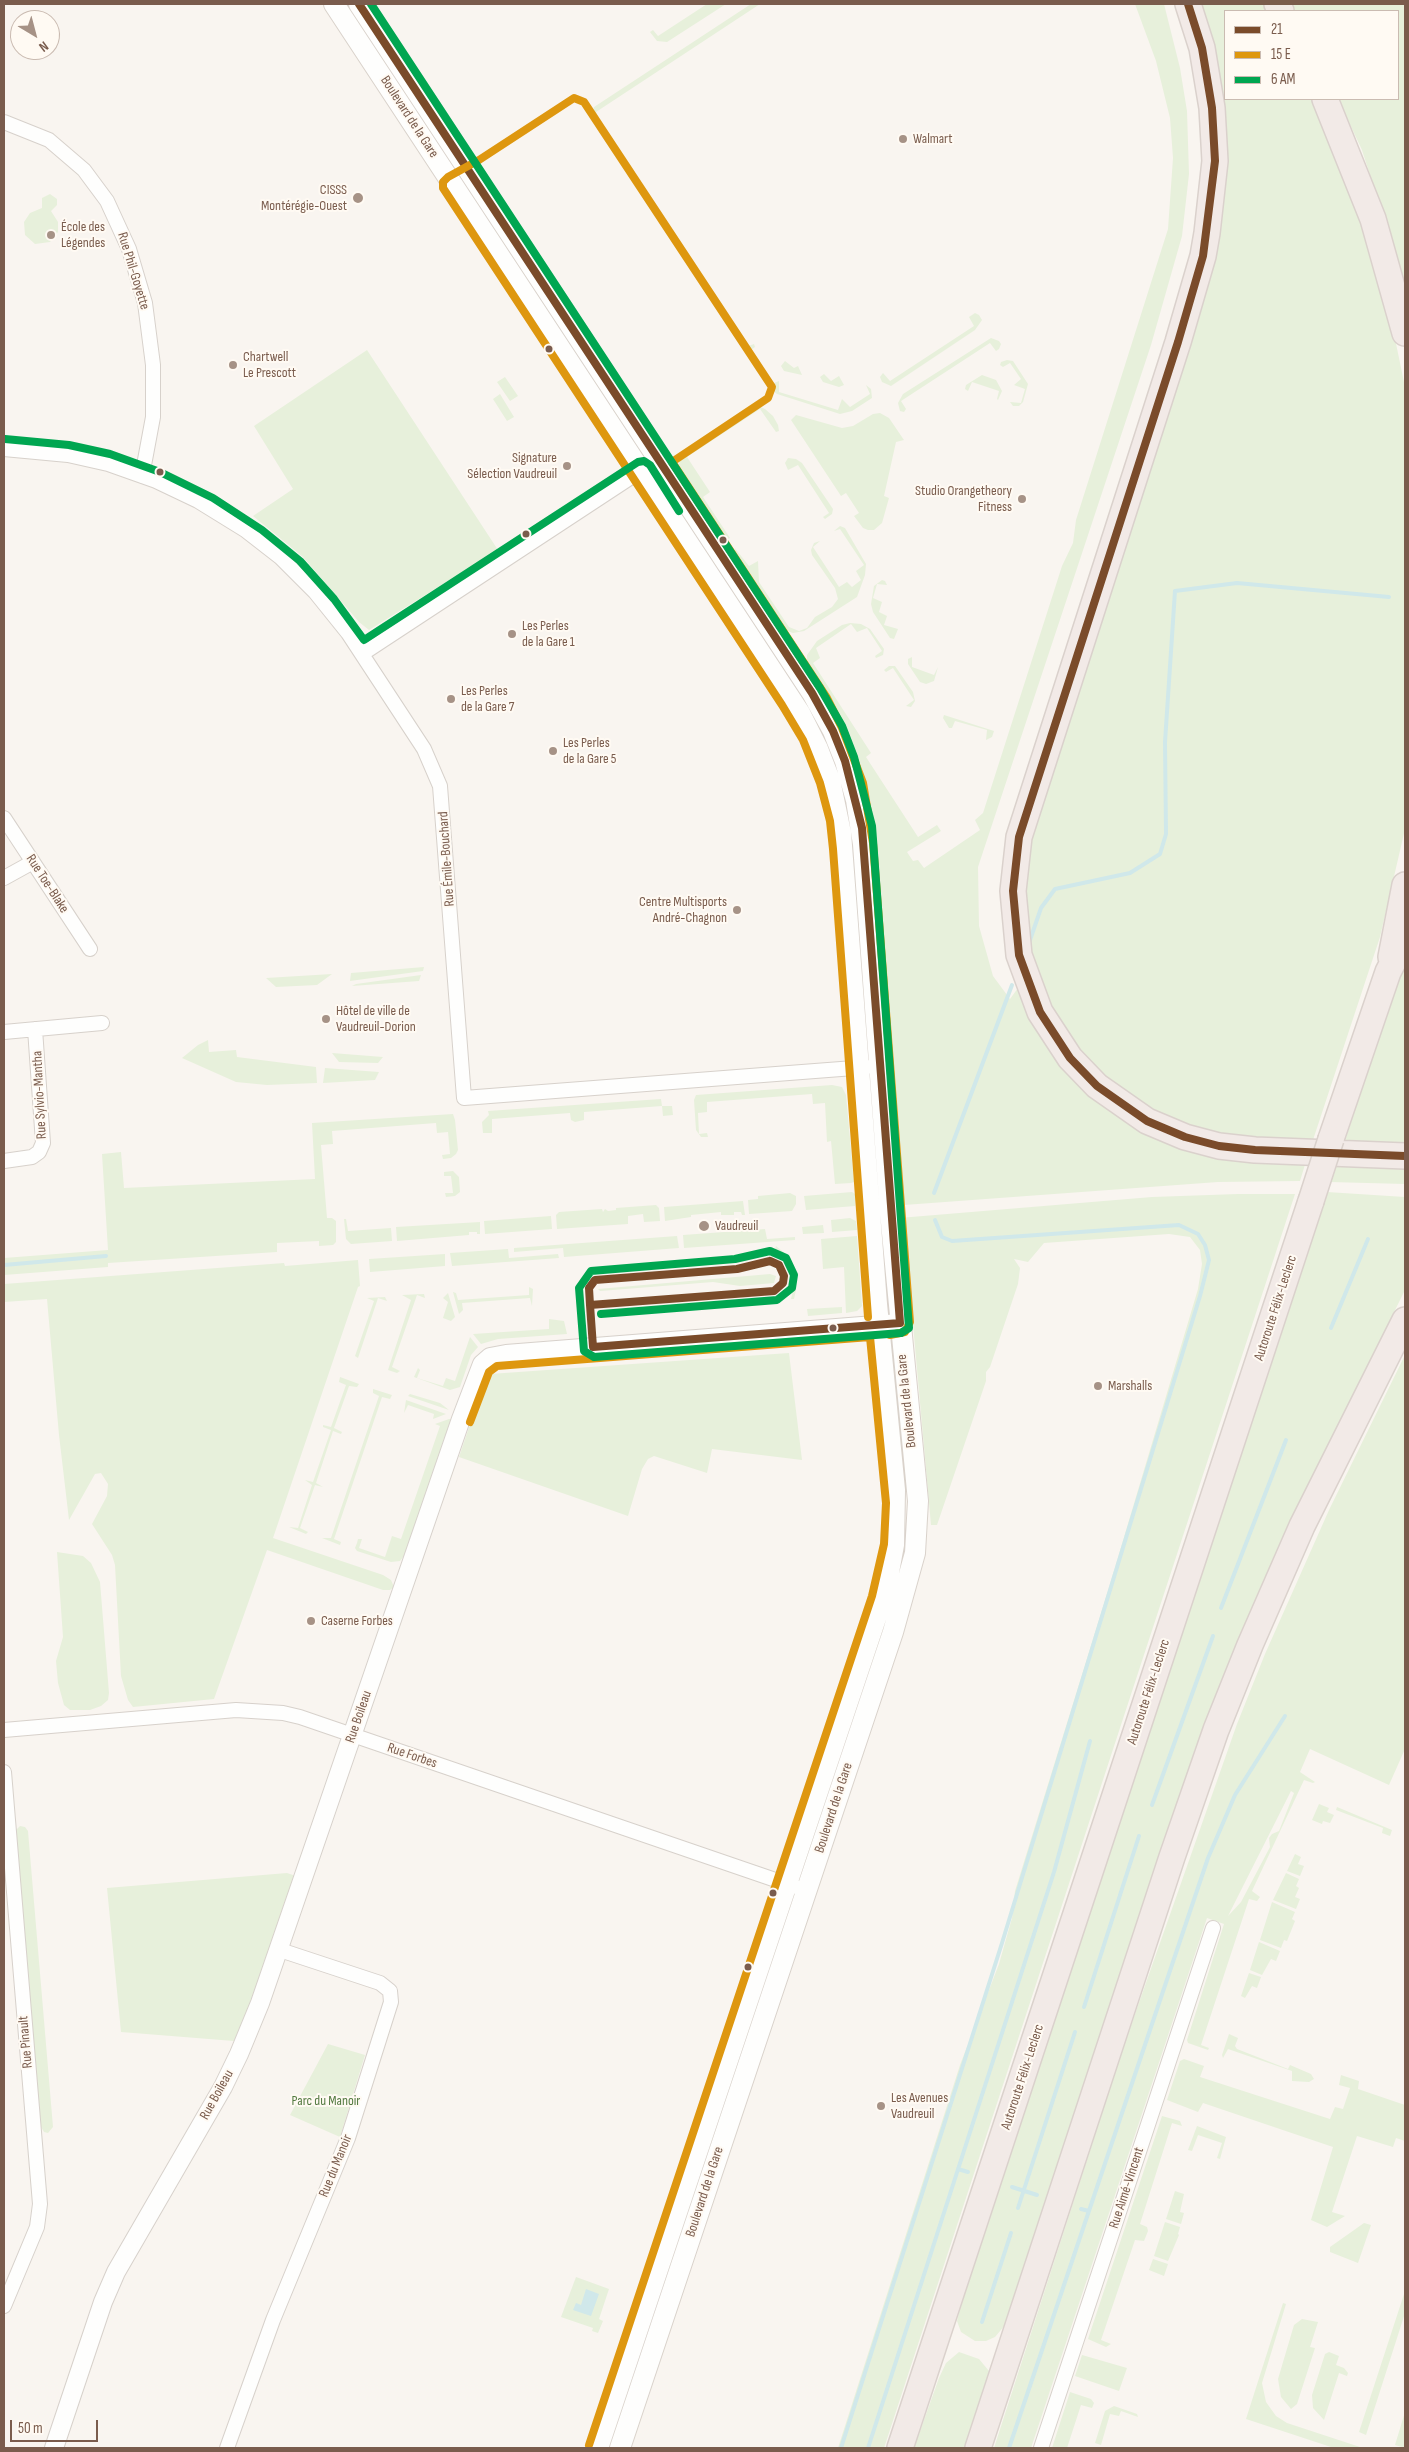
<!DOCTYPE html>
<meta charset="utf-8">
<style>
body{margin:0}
#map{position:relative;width:1409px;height:2452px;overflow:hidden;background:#f9f5f0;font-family:"Sofia Sans Condensed",sans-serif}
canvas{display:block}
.frame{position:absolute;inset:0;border:5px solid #7a5c4d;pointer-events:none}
.legend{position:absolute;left:1224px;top:10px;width:175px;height:90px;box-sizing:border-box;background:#fffaf3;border:1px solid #cabbb1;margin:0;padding:6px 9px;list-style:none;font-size:15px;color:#7a5c4d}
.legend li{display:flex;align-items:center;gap:10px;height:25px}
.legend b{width:25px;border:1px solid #cabbb1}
.north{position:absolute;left:10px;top:10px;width:50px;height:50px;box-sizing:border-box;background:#fffaf3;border:1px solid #cabbb1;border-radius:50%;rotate:143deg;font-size:14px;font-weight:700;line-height:20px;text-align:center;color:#7a5c4d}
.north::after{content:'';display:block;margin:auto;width:18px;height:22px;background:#a69286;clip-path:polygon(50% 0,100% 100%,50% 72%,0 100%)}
.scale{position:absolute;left:10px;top:2420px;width:88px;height:22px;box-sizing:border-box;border:2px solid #7a5c4d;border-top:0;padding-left:6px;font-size:15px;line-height:18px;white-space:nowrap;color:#7a5c4d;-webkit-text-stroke:4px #fffaf3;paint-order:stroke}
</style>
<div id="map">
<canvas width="1409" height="2452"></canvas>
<div class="frame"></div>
<ul class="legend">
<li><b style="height:6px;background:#7a4b2a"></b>21</li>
<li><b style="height:6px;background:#de970f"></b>15 E</li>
<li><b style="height:6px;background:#00a651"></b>6 AM</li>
</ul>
<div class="north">N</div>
<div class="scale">50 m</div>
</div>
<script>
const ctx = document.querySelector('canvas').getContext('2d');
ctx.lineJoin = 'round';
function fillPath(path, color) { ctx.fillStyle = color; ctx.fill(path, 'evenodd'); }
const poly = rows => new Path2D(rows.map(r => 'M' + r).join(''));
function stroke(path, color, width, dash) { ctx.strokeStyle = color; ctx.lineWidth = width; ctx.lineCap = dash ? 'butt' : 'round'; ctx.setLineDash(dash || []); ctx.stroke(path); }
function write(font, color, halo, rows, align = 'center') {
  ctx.font = font + ' "Sofia Sans Condensed",sans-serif'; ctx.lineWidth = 4; ctx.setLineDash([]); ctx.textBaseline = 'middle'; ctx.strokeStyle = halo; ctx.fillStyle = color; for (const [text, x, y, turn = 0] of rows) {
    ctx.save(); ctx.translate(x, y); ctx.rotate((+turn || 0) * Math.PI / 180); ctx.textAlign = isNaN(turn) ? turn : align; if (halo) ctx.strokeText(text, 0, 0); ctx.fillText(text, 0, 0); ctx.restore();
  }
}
fillPath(poly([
 [707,4,726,4,667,42,657,41,650,32,653,30,658,36],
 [751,4,760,4,596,112,600,121,594,122,591,116,594,107],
 [1135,4,1164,4,1180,68,1187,111,1189,174,1182,236,1151,345,978,867,979,926,993,976,1010,999,1018,988,1122,1115,1307,1158,1300,1181,1218,1182,904,1205,900,1196,894,1135,871,847,807,671,807,655,817,641,842,625,850,623,861,624,870,629,884,649,883,655,876,658,875,656,882,651,867,628,857,632,851,624,816,648,820,658,813,663,871,753,866,757,918,837,937,825,941,831,907,852,913,861,918,860,924,868,980,830,975,820,983,813,1062,566,1073,543,1076,520,1168,229,1173,158,1170,118,1156,61],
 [1197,4,1265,4,1270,11,1225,11,1225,99,1314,99,1354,196,1393,329,1405,387,1405,829,1380,937,1312,1143,1272,1143,1190,1131,1118,1093,1056,1026,1024,942,1025,850,1209,267],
 [1291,4,1405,4,1405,285,1362,150,1338,99,1398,99,1398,11,1295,11],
 [50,194,57,199,57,205,51,211,58,222,58,232,50,242,35,244,25,235,24,222,30,213,42,208,42,198],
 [975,313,979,315,982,320,975,330,891,386,882,382,880,377,883,373,890,381,974,326,969,317],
 [991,338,999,341,1001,344,999,349,996,351,990,343,901,401,906,409,904,412,900,411,898,403,903,394],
 [754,344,755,347,748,352,769,385,779,381,779,392,838,410,842,399,850,407,870,394,866,385,871,389,872,398,852,411,840,414,777,394,768,387,745,352,746,347],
 [367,350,498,550,369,630,359,622,303,557,253,516,293,489,254,426],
 [1007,360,1013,361,1028,384,1023,402,1019,406,1013,406,1010,402,1021,403,1025,389,1014,385,1021,379,1010,363,1003,367,1000,365,1001,362],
 [785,361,794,368,798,366,802,375,784,371,781,366],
 [824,374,831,381,839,376,844,385,839,387,823,382,820,377],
 [982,375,996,380,1002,391,998,400,997,399,999,391,972,382,968,391,965,389,966,385],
 [505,377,518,396,510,401,497,382],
 [500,394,514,417,507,421,493,399],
 [758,406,765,409,773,416,778,425,779,431,776,432,760,409,687,457,710,492,703,497,730,538,728,539,694,497,679,474,678,466,681,457,689,451,688,449,750,408],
 [880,413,889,418,904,440,896,442,884,496,889,498,882,523,874,530,868,530,863,528,854,516,859,513,846,493,841,496,791,420,796,415,842,428,853,426,873,414],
 [788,458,796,459,802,463,833,509,832,514,825,519,823,517,829,513,798,465,788,470,785,463],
 [840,526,845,528,866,564,865,575,857,597,804,631,793,633,779,628,750,583,733,551,736,549,734,547,749,566,758,561,759,582,789,627,799,631,807,628,815,617,832,607,838,599,835,588,812,555,811,550,814,543,820,541,813,547,839,587,847,582,852,587,861,580,856,571,864,565,840,529,834,531],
 [882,580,885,581,887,585,877,584,873,598,882,602,879,612,887,616,884,625,898,629,894,639,890,638,873,612,871,604,874,586],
 [912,657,912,667,934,675,938,667,934,681,926,684,920,682,908,664,908,659],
 [889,666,895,666,913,692,915,701,911,707,906,706,914,700,893,668,886,672,884,670],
 [944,715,994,731,992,737,986,740,987,730,955,721,952,728,949,728,943,718],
 [1405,966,1405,1147,1344,1144,1384,1019],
 [424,967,423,971,350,981,351,973],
 [332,974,317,985,276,987,266,978],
 [421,975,419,981,352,986,356,984],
 [208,1040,209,1052,236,1050,237,1057,316,1067,317,1083,267,1085,236,1082,182,1058,198,1045],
 [332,1053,383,1057,378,1063,339,1062],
 [325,1068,379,1072,375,1080,323,1083],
 [832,1085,842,1087,846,1095,854,1182,851,1183,835,1184,831,1141,827,1142,825,1103,813,1104,812,1094,707,1102,707,1112,698,1113,699,1134,707,1133,708,1137,701,1137,696,1130,694,1100,696,1095],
 [661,1099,662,1106,672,1106,673,1115,663,1116,662,1106,584,1112,584,1120,575,1122,571,1120,570,1113,492,1119,492,1133,483,1133,482,1122,489,1115,488,1111],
 [453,1114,455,1120,458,1150,456,1154,451,1158,443,1159,442,1155,450,1154,448,1132,437,1133,436,1123,332,1131,333,1144,321,1145,327,1218,332,1218,336,1221,336,1242,333,1245,319,1246,319,1241,277,1243,277,1252,108,1263,108,1267,4,1275,4,1258,108,1250,102,1154,121,1152,124,1188,315,1179,312,1123],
 [1338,1160,1405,1164,1405,1184,1330,1182],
 [453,1171,459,1177,460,1192,455,1196,446,1197,445,1193,453,1193,451,1176,444,1176,444,1172],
 [852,1192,855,1194,855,1206,806,1210,804,1196],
 [1327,1192,1405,1197,1405,1290,1315,1471,1266,1577,1195,1749,1006,2324,995,2337,986,2341,975,2341,961,2332,957,2321,966,2284],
 [790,1193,796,1196,796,1204,792,1211,749,1214,748,1200,758,1199,758,1196],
 [1238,1194,1295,1194,884,2448,838,2448,960,2065,999,1964,1012,1918,1015,1891,1110,1584,1198,1289,1202,1264,1200,1250,1190,1237,1169,1234,1044,1243,1028,1262,1014,1259,1020,1268,1018,1284,990,1367,986,1372,986,1381,937,1525,931,1525,911,1302,907,1291,899,1218,1152,1197],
 [743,1201,745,1215,742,1215,741,1212,734,1212,734,1215,721,1215,721,1212,691,1215,691,1217,665,1221,664,1207],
 [656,1205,659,1208,660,1221,644,1222,643,1214,628,1216,628,1224,557,1229,556,1215,559,1212,602,1209,603,1212,605,1209,608,1211,616,1210,616,1208],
 [551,1216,552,1229,485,1234,484,1221],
 [850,1218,856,1221,857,1230,832,1232,831,1220],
 [344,1219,346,1219,348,1231,391,1228,392,1241,351,1244,346,1239],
 [480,1222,480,1234,477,1234,477,1232,469,1232,469,1235,397,1241,396,1227],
 [823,1225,824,1233,803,1234,802,1227],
 [765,1229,767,1239,795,1237,795,1240,684,1248,683,1235],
 [677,1236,679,1248,564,1257,563,1248,514,1252,514,1248],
 [857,1236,862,1306,857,1311,846,1313,844,1267,823,1269,821,1239],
 [776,1246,787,1255,794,1267,796,1290,794,1299,791,1299,793,1290,790,1266,783,1255,775,1249],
 [508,1249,509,1258,558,1254,559,1258,452,1266,450,1253],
 [445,1254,445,1266,370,1272,369,1259],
 [358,1260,360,1286,358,1287,273,1538,383,1575,391,1580,394,1587,390,1590,383,1590,267,1550,214,1699,133,1707,128,1700,121,1676,115,1565,112,1555,92,1524,107,1496,108,1484,101,1473,95,1474,69,1520,59,1435,47,1299,4,1302,4,1284,284,1263,285,1266],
 [770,1274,776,1276,774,1283,740,1286,713,1282,600,1291,598,1289],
 [529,1287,533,1289,532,1306,530,1298,462,1303,463,1310,459,1314,453,1292,456,1293,458,1300,529,1295],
 [448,1293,455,1317,451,1321,443,1318,448,1302,443,1298],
 [424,1294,425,1298,417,1295,392,1367,400,1371,397,1373,388,1370,411,1300,402,1295],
 [385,1297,387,1301,378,1298,358,1358,355,1356,374,1301,367,1298],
 [842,1307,842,1313,808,1316,807,1309],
 [549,1319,564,1321,567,1334,498,1339,481,1344,473,1334,549,1329],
 [470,1337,478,1347,471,1355,460,1387,450,1390,414,1377,418,1368,420,1370,417,1378,443,1386,446,1378,455,1381],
 [789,1353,802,1460,712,1449,707,1473,654,1456,648,1459,642,1469,628,1516,459,1457,485,1380,490,1374],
 [1405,1355,1405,1749,1389,1785,1310,1749,1300,1772,1315,1782,1313,1783,1304,1780,1252,1891,1260,1897,1257,1901,1249,1899,1201,2045,1209,2048,1208,2050,1188,2043,1187,2040,1224,1924,1207,1918,1031,2448,994,2448,1122,2051,1237,1724,1265,1654,1329,1510],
 [1291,1791,1294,1793,1279,1831,1272,1834,1269,1838,1270,1847,1241,1902,1228,1916],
 [340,1377,359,1384,357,1387,349,1386,334,1428,342,1432,341,1434,333,1431,316,1483,323,1487,315,1485,300,1528,308,1532,306,1534,289,1527,298,1528,312,1485,305,1480,313,1482,331,1430,323,1427,323,1425,331,1427,346,1385,339,1382],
 [373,1389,392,1395,390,1399,382,1397,334,1539,341,1542,340,1545,322,1538,331,1538,379,1396,373,1393],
 [410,1394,440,1403,449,1410,408,1396],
 [406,1400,446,1414,433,1419,434,1414,408,1405,404,1413],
 [449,1419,451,1419,404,1556,400,1561,391,1562,357,1551,355,1548,357,1543,358,1539,362,1539,359,1548,385,1557,392,1536,401,1539,440,1426,435,1424],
 [57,1552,83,1556,91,1563,100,1582,109,1693,108,1700,101,1706,90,1710,70,1710,64,1705,58,1683,56,1661,63,1637],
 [1319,1804,1329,1808,1327,1812,1334,1815,1330,1823,1323,1821,1322,1824,1312,1820],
 [1337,1807,1392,1830,1390,1836,1382,1833,1383,1828,1336,1810],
 [20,1826,25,1827,28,1831,53,2127,48,2133,44,2132,41,2127,16,1835,16,1830],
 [1295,1854,1301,1857,1298,1864,1304,1866,1300,1876,1287,1871],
 [287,1873,296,1876,251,2002,234,2041,121,2032,107,1888],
 [1286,1873,1299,1879,1296,1886,1299,1888,1295,1897,1300,1899,1296,1909,1273,1900],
 [1272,1902,1295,1912,1292,1919,1295,1921,1287,1941,1284,1940,1281,1948,1260,1940],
 [1259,1942,1280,1951,1276,1961,1271,1959,1262,1975,1250,1970],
 [1249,1973,1261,1977,1257,1988,1252,1986,1245,1998,1241,1996],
 [1229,2034,1238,2038,1235,2046,1237,2049,1288,2069,1290,2065,1311,2074,1314,2079,1309,2082,1292,2081,1292,2071,1228,2049,1223,2058,1222,2055],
 [328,2044,365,2055,340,2137,290,2115],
 [1184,2059,1204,2066,1200,2077,1330,2119,1335,2107,1343,2109,1350,2088,1339,2085,1341,2075,1359,2081,1358,2089,1405,2105,1405,2141,1396,2138,1393,2147,1357,2136,1332,2212,1345,2216,1327,2227,1311,2220,1333,2147,1203,2103,1198,2112,1167,2100,1180,2061],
 [1162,2116,1180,2121,1182,2126,1172,2123,1140,2224,1147,2227,1148,2231,1144,2241,1135,2240,1101,2340,1111,2344,1106,2347,1088,2339],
 [1197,2126,1226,2137,1220,2159,1217,2158,1222,2143,1198,2135,1192,2151,1188,2150],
 [1175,2191,1184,2194,1180,2212,1184,2213,1181,2224,1166,2219],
 [1165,2222,1180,2227,1178,2234,1179,2235,1168,2261,1154,2256],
 [1364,2223,1371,2225,1358,2263,1330,2252,1330,2247],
 [1153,2259,1168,2264,1164,2276,1149,2270],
 [576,2277,609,2289,599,2319,603,2321,598,2333,592,2331,593,2328,561,2317],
 [1405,2291,1405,2313,1366,2435,1359,2432],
 [1283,2303,1286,2304,1262,2383,1266,2402,1276,2416,1287,2423,1363,2448,1334,2448,1246,2419],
 [1302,2319,1318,2322,1310,2347,1315,2348,1297,2404,1291,2409,1281,2397,1278,2379,1294,2325],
 [959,2352,979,2359,989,2371,965,2448,914,2448,939,2378,946,2363],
 [1329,2352,1339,2356,1336,2365,1344,2368,1348,2373,1347,2376,1339,2373,1324,2420,1313,2408,1312,2395,1325,2354],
 [1082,2355,1127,2368,1119,2391,1075,2376],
 [1070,2392,1091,2399,1094,2403,1092,2408,1081,2405,1067,2448,1052,2448],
 [1114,2406,1137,2414,1138,2417,1121,2411,1119,2416,1110,2414,1101,2445,1095,2443,1105,2411],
 [1405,2412,1405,2448,1395,2445]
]), '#e7f0db');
fillPath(poly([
 [586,2289,599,2294,591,2316,573,2310,576,2303,581,2305]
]), '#d0e8ea');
stroke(poly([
 [1029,943,1041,908,1055,889,1130,873,1160,854,1166,834,1165,742,1175,591,1237,583,1389,597],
 [934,1193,1012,985],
 [4,1265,106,1256],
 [1331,1328,1368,1239],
 [1221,1608,1286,1440],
 [1152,1805,1213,1636],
 [1084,2007,1139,1836],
 [958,2169,968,2172],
 [1012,2187,1037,2195],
 [1018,2208,1075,2032],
 [1081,2209,1089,2211],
 [982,2322,1011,2233],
 [841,2448,1002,1943,1200,1296,1209,1260,1205,1245,1198,1234,1179,1225,952,1241,942,1237,935,1220],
 [868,2448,1054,1872,1090,1741],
 [1009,2448,1208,1858,1235,1795,1285,1716]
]), '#d0e8ea', 4);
const minor = poly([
 [4,122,49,140,84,170,107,201,129,249,145,303,153,365,153,417,142,476],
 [4,449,68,455,108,464,156,481,198,501,245,530,281,558,315,592,348,633,424,749,440,786,464,1098,867,1067],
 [362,654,648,466],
 [4,818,90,949],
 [4,878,33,862],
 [4,1032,102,1023],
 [4,1161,32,1157,39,1152,43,1143,35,1029],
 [4,1730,236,1710,283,1713,300,1717,796,1887],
 [4,1772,40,2204,37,2227,4,2306],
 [227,2448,273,2320,348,2138,391,2002,390,1991,380,1983,280,1950],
 [1041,2448,1213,1928]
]);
const tertiary = poly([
 [54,2448,103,2302,116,2272,223,2087,239,2054,260,2003,461,1419,482,1364,490,1357,506,1354,900,1323]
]);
const secondary = poly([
 [334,4,800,713,818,749,830,780,841,833,877,1304,895,1490,894,1545,889,1572,878,1612,598,2448],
 [359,4,812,693,833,731,845,761,856,800,863,844,890,1212,918,1501,915,1553,893,1632,620,2448]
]);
const motorway = poly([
 [1188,4,1202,48,1212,108,1215,161,1207,233,1203,256,1178,342,1019,837,1013,891,1019,955,1040,1012,1070,1058,1097,1086,1147,1121,1185,1137,1219,1146,1255,1150,1405,1156],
 [1277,4,1281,11],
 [1325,99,1373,219,1405,333],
 [1391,957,1405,885],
 [1331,1139,1388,972,1405,939],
 [900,2448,1311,1201],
 [978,2448,1172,1857,1216,1730,1250,1645,1302,1526,1405,1320]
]);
stroke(minor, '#d7d1cb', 16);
stroke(tertiary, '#d7d1cb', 20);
stroke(secondary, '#d9d2cb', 22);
stroke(motorway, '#dad1cc', 28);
stroke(minor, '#fefefd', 14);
stroke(tertiary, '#fefefd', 18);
stroke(secondary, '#fefefd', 20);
stroke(motorway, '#f2eae7', 25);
const motorwayBridge = poly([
 [1311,1201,1331,1139]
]);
stroke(motorwayBridge, '#dad1cc', 28, []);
stroke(motorwayBridge, '#f2eae7', 25);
stroke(poly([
 [359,4,812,693,833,731,845,761,862,828,900,1323,593,1347,590,1305],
 [1188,4,1202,48,1212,108,1215,161,1203,256,1178,342,1019,837,1013,891,1019,955,1040,1012,1070,1058,1097,1086,1147,1121,1185,1137,1219,1146,1255,1150,1405,1156],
 [770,1261,779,1265,784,1276,783,1283,774,1291,590,1305,589,1288,595,1280,737,1269,770,1261]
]), '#7a4b2a', 8);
stroke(poly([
 [868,1317,833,849,830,821,820,783,803,740,782,705,443,188,443,182,448,177,479,160,574,98,584,102,772,387,768,398,672,462,827,698,842,728,863,783,873,843,910,1322,905,1332,890,1335],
 [470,1422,489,1372,497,1366,870,1337,886,1503,884,1544,872,1596,589,2445]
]), '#de970f', 8);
stroke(poly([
 [371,4,820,688,842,726,854,757,872,826,909,1328,901,1333,594,1357,584,1351,579,1288,591,1271,735,1259,770,1251,786,1258,794,1275,792,1288,777,1300,601,1314],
 [5,439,69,445,110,454,160,472,213,498,262,530,300,561,334,599,364,640,638,462,644,461,650,465,679,511]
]), '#00a651', 8);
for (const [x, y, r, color] of [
 [903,139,5,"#a69286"],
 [358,198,6,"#a69286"],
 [51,235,5,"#a69286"],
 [549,349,4.5,"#7a5c4d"],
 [233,365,5,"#a69286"],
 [567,466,5,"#a69286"],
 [160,472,4.5,"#7a5c4d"],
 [1022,499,5,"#a69286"],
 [526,534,4.5,"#7a5c4d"],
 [723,540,4.5,"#7a5c4d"],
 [512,634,5,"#a69286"],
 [451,699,5,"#a69286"],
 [553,751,5,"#a69286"],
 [737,910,5,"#a69286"],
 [326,1019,5,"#a69286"],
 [704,1226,6,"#a69286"],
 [833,1328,4.5,"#7a5c4d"],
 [1098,1386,5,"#a69286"],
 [311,1621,5,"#a69286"],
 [773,1893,4.5,"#7a5c4d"],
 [748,1967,4.5,"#7a5c4d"],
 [881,2106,5,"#a69286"]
]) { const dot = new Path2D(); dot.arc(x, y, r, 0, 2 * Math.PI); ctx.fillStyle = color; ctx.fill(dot); stroke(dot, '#fffaf3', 2); }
write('14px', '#7a5c4d', '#fffaf3', [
 ["Boulevard de la Gare",409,117,57],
 ["Rue Phil-Goyette",133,271,73],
 ["Rue Émile-Bouchard",447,859,-94],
 ["Rue Toe-Blake",47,884,57],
 ["Rue Sylvio-Mantha",40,1095,-93],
 ["Autoroute Félix-Leclerc",1276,1308,-72],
 ["Boulevard de la Gare",907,1401,-96],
 ["Autoroute Félix-Leclerc",1149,1692,-72],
 ["Rue Boileau",359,1717,-71],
 ["Rue Forbes",412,1756,19],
 ["Boulevard de la Gare",834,1808,-72],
 ["Rue Pinault",26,2042,-95],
 ["Autoroute Félix-Leclerc",1023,2077,-72],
 ["Rue Boileau",217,2095,-61],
 ["Rue du Manoir",336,2166,-68],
 ["Rue Aimé-Vincent",1127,2188,-72],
 ["Boulevard de la Gare",705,2192,-72]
]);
write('14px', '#7a5c4d', '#fffaf3', [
 ["Walmart",913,139],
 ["CISSS",347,190,"right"],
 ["Montérégie-Ouest",347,206,"right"],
 ["École des",61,227],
 ["Légendes",61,243],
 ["Chartwell",243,357],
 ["Le Prescott",243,373],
 ["Signature",557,458,"right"],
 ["Sélection Vaudreuil",557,474,"right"],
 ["Studio Orangetheory",1012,491,"right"],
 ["Fitness",1012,507,"right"],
 ["Les Perles",522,626],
 ["de la Gare 1",522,642],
 ["Les Perles",461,691],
 ["de la Gare 7",461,707],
 ["Les Perles",563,743],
 ["de la Gare 5",563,759],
 ["Centre Multisports",727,902,"right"],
 ["André-Chagnon",727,918,"right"],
 ["Hôtel de ville de",336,1011],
 ["Vaudreuil-Dorion",336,1027],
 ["Vaudreuil",715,1226],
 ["Marshalls",1108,1386],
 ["Caserne Forbes",321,1621],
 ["Les Avenues",891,2098],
 ["Vaudreuil",891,2114]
], 'left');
write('14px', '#537a41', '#fffaf3', [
 ["Parc du Manoir",326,2101]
]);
</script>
